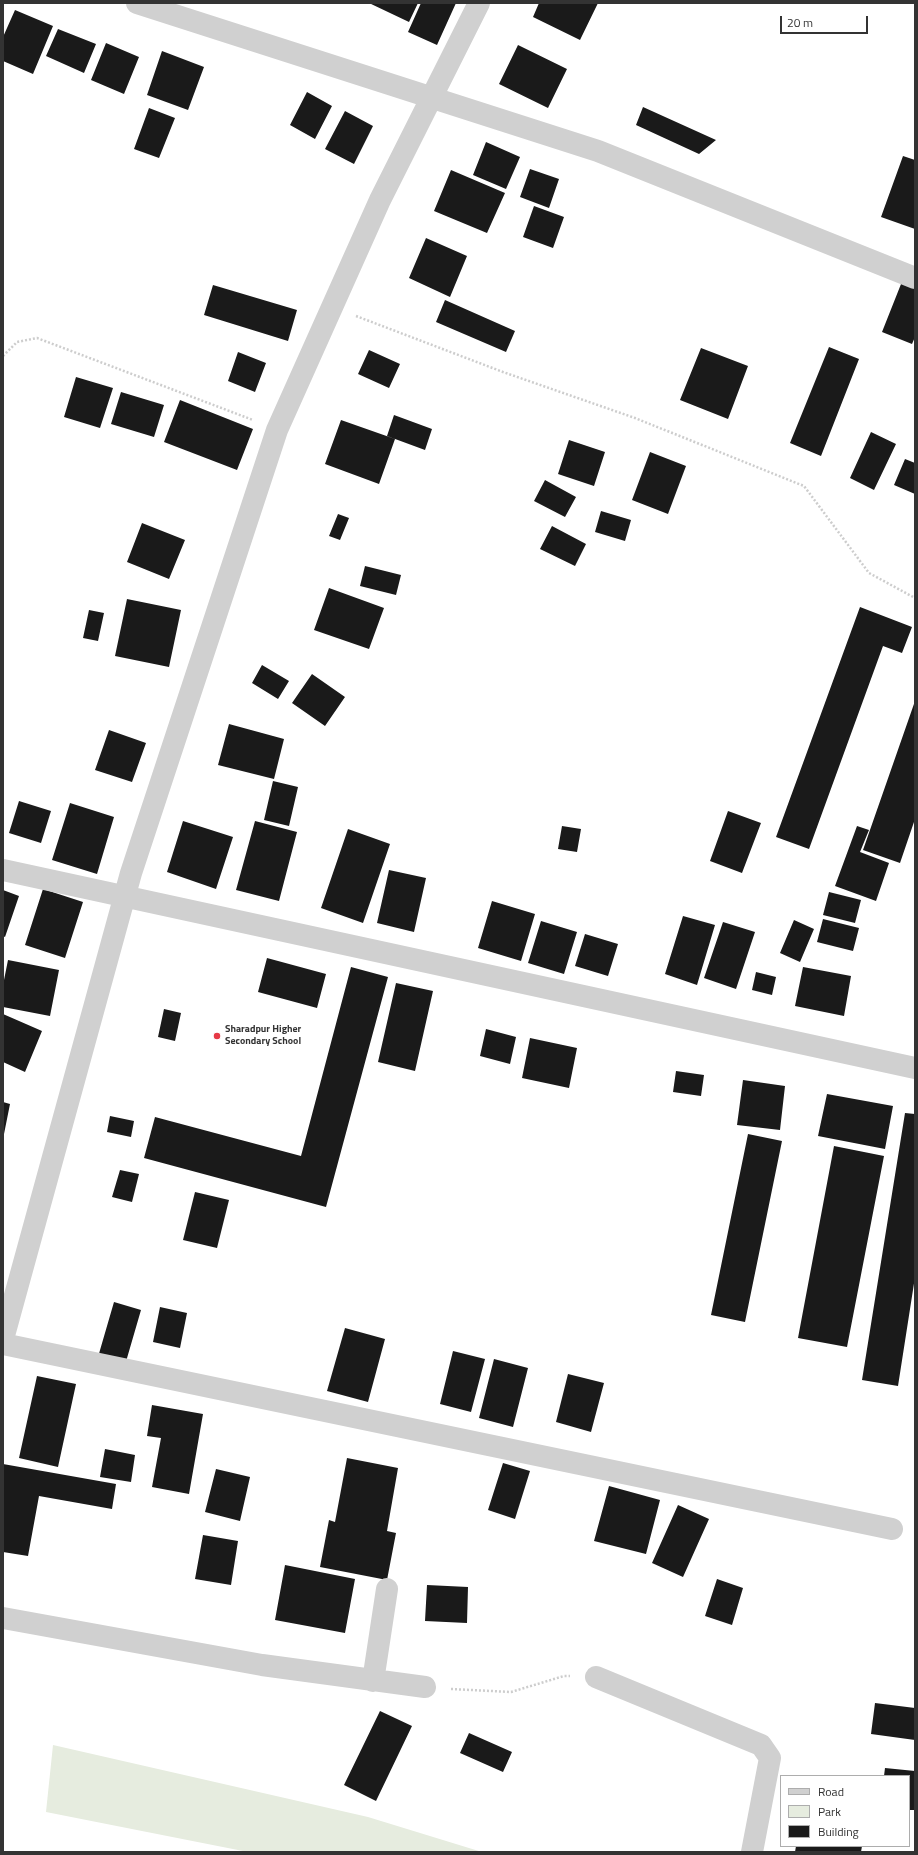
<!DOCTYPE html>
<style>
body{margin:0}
#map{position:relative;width:918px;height:1855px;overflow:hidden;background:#fff;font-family:"Titillium Web",sans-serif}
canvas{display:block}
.frame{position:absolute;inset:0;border:4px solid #333;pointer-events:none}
.legend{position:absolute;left:780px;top:1775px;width:130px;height:72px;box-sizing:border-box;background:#fff;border:1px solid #adadad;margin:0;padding:5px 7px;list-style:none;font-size:12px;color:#333}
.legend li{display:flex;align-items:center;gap:8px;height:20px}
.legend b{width:20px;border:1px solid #adadad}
.scale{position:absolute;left:780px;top:16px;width:88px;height:18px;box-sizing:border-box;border:2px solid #333;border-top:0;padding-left:5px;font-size:12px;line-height:14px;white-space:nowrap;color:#333;-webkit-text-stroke:3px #fff;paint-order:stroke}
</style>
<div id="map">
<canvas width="918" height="1855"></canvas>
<div class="frame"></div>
<ul class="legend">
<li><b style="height:5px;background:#d0d0d0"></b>Road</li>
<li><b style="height:11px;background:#e6ecdf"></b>Park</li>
<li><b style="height:11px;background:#1a1a1a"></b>Building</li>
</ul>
<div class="scale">20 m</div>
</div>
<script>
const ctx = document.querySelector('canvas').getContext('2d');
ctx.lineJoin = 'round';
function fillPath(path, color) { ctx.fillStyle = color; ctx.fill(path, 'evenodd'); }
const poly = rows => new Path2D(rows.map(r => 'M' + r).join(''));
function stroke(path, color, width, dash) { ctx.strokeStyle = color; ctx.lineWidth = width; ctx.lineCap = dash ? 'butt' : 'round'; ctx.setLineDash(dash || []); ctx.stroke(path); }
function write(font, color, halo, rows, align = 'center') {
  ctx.font = font + ' "Titillium Web",sans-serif'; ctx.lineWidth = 4; ctx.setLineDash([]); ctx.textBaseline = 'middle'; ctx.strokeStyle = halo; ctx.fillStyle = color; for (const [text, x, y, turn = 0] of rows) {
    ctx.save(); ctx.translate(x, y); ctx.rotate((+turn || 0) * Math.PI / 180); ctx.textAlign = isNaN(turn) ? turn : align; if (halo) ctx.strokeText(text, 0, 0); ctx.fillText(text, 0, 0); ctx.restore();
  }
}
fillPath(poly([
 [53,1745,368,1817,482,1852,248,1852,46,1812]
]), '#e6ecdf');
fillPath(poly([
 [369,3,418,3,409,22],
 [421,3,456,3,437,45,408,32],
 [539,3,598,3,580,40,533,17],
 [15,10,53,26,33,74,3,61,3,37],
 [58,29,96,44,84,73,46,56],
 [106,43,139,57,124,94,91,80],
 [518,45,567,69,548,108,499,84],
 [162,51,204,67,188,110,147,95],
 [307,92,332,106,315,139,290,125],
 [643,107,716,140,699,154,636,125],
 [149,108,175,118,159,158,134,149],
 [345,111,373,126,354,164,325,149],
 [486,142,520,157,506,189,473,175],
 [903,156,915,160,915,229,881,217],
 [530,169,559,179,549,208,520,197],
 [451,170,505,193,487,233,434,211],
 [534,206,564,217,553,248,523,237],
 [426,238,467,256,450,297,409,278],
 [903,279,915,284,915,337,912,344,882,332],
 [213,285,297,310,288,341,204,315],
 [445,300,515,331,506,352,436,322],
 [829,347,859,359,821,456,790,443],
 [701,348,748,366,728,419,680,400],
 [369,350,400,364,389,388,358,374],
 [238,352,266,363,255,392,228,381],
 [76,377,113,388,100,428,64,417],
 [121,392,164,405,154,437,111,424],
 [180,400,253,429,237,470,164,442],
 [394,415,432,429,425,450,387,436],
 [341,420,395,439,379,484,325,464],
 [871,432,896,444,874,490,850,478],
 [569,440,605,452,594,486,558,474],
 [650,452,686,466,668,514,632,500],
 [905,459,915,463,915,494,894,485],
 [545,480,576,497,565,517,534,501],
 [601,511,631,520,625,541,595,532],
 [338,514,349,518,340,540,329,536],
 [142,523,185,540,169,579,127,562],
 [552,526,586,544,575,566,540,549],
 [365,566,401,575,396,595,360,586],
 [329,588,384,608,369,649,314,630],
 [127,599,181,610,169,667,115,656],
 [860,607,912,627,902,653,883,646,809,849,776,837],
 [89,610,104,613,98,641,83,638],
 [262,665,289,681,278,699,252,683],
 [312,674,345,697,325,726,292,703],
 [915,701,915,819,900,863,863,850],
 [229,724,284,739,274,779,218,765],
 [109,730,146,743,132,782,95,770],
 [273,781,298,787,289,826,264,820],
 [19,801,51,811,41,843,9,833],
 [70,803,114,817,97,874,52,860],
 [728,811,761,823,742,873,710,861],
 [183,821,233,837,216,889,167,872],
 [255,821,297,832,279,901,236,890],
 [562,826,581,829,577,852,558,849],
 [857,826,869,830,860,852,889,863,876,901,835,886],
 [348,829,390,844,363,923,321,908],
 [389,870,426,878,414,932,377,923],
 [43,889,83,902,65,958,25,945],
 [3,890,19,896,5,937,3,936],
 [829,892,861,900,855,923,823,915],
 [492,901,535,914,521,961,478,948],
 [683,916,715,925,697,985,665,974],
 [823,919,859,928,853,951,817,942],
 [794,920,814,929,800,962,780,953],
 [541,921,577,932,564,974,528,963],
 [723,922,755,932,736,989,704,978],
 [585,934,618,944,608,976,575,966],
 [267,958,326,974,317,1008,258,992],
 [8,960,59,970,50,1016,3,1007,3,985],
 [351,967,388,977,326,1207,144,1158,155,1117,301,1156],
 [803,967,851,976,844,1016,795,1006],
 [756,972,776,977,772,995,752,990],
 [396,983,433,991,415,1071,378,1062],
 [164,1009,181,1013,175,1041,158,1037],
 [3,1014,42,1031,25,1072,3,1062],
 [486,1029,516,1037,510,1064,480,1056],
 [530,1038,577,1048,569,1088,522,1078],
 [676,1071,704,1075,701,1096,673,1092],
 [743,1080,785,1086,780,1130,737,1125],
 [827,1094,893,1106,885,1149,818,1136],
 [3,1102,10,1104,4,1134,3,1134],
 [905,1113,915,1114,915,1277,898,1386,862,1380],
 [110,1116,134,1121,131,1137,107,1132],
 [748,1134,782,1141,745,1322,711,1315],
 [834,1146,884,1156,847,1347,798,1338],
 [120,1170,139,1174,132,1202,112,1197],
 [195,1192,229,1200,217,1248,183,1240],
 [114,1302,141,1310,125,1365,98,1357],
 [160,1307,187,1313,180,1348,153,1342],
 [345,1328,385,1339,368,1402,327,1391],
 [453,1351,485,1359,471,1412,440,1404],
 [494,1359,528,1368,513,1427,479,1418],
 [568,1374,604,1383,591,1432,556,1422],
 [37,1376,76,1384,58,1467,19,1458],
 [152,1405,203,1414,189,1494,152,1487,161,1438,147,1436],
 [105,1449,135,1455,131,1482,100,1477],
 [347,1458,398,1468,387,1531,396,1533,387,1580,320,1567,329,1520,335,1522],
 [503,1463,530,1471,515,1519,488,1510],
 [3,1464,116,1484,112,1509,39,1496,28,1556,3,1552],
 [216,1469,250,1477,240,1521,205,1512],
 [609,1486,660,1500,646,1554,594,1541],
 [678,1505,709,1519,683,1577,652,1563],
 [203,1535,238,1541,231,1585,195,1579],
 [285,1565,355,1579,345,1633,275,1620],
 [717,1579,743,1588,732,1625,705,1616],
 [427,1585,468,1587,467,1623,425,1621],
 [875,1703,915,1708,915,1740,871,1734],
 [380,1711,412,1726,376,1801,344,1785],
 [469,1733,512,1752,503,1772,460,1753],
 [885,1768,915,1771,915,1810,909,1810,909,1776,884,1776],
 [796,1846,862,1846,861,1852,795,1852]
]), '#1a1a1a');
stroke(poly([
 [356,316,503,372,635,418,804,486,869,573,915,598],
 [3,356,17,342,37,338,253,420],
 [451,1689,511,1692,564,1676,570,1676]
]), '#cdcdcd', 2.5, [2, 2]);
stroke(poly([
 [137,3,598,151,915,278],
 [3,870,915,1068],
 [3,1339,131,873,277,430,380,200,479,3],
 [3,1344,892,1529],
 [3,1618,262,1665,425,1687],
 [596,1677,761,1745,770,1758,752,1852],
 [373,1681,387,1589]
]), '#d0d0d0', 22);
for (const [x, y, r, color] of [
 [217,1036,4,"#e63946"]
]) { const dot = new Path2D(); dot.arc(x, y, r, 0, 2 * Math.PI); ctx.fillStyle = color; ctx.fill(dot); stroke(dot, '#fff', 1.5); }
write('bold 10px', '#333', '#fff', [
 ["Sharadpur Higher",225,1030],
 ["Secondary School",225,1042]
], 'left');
</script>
